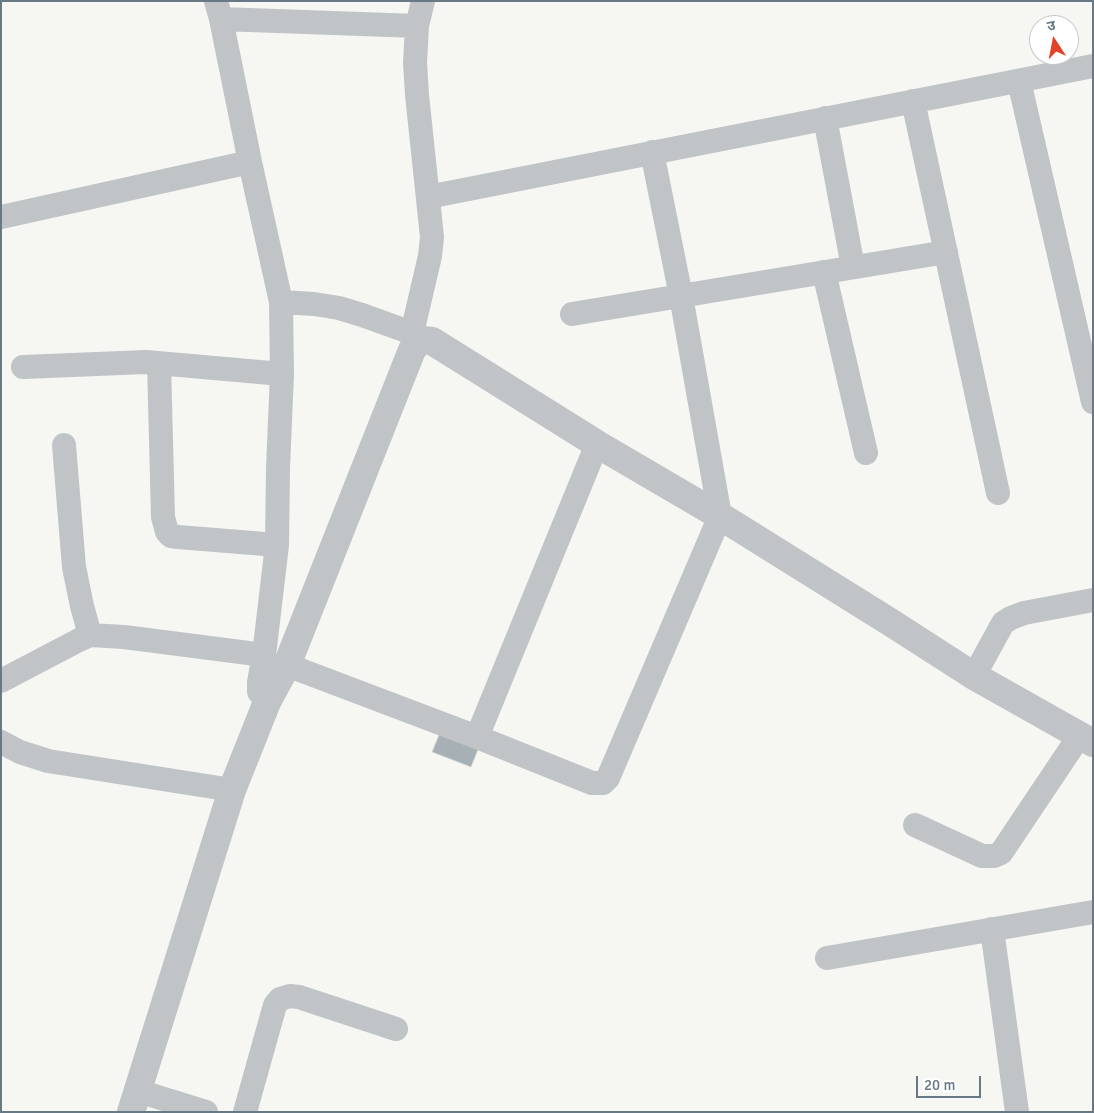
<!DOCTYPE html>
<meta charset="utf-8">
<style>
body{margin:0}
#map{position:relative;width:1094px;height:1113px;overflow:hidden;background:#f6f6f3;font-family:Signika,"Noto Sans Devanagari",sans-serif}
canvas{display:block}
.frame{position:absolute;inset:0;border:2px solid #667984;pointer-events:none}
.north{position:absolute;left:1029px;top:15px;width:50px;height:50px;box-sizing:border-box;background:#fff;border:1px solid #c2c9ce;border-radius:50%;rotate:349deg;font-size:14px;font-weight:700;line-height:20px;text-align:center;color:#667984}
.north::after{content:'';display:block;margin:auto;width:18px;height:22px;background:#e14228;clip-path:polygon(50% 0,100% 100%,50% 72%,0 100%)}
.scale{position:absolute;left:916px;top:1076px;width:65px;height:22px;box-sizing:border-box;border:2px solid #667984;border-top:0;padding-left:6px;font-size:15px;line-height:18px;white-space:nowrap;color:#667984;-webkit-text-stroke:4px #fff;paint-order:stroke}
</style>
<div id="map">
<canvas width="1094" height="1113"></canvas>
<div class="frame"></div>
<div class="north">उ</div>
<div class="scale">20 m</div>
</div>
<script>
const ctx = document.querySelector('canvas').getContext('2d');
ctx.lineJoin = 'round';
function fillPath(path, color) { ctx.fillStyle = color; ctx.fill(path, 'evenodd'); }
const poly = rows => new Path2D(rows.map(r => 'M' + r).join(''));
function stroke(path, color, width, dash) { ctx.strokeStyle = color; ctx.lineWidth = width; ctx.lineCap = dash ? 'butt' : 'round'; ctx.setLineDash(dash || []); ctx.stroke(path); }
const building = poly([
 [443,725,482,740,471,767,432,752,443,725]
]);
fillPath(building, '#a6b0b5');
stroke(building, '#d8d8d6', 1);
stroke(poly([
 [216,1,221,19,250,162,281,302,282,374,278,468,277,545,264,655,259,682,259,692,267,702],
 [221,19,417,26],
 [1019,81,1093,402],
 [913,101,998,493],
 [825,118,853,267],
 [428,197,1093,66],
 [1,217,250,162],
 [824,272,866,453],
 [281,302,314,304,339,308,362,315,412,333,424,340],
 [572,314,946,252],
 [412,333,430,256,432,237,417,95,415,63,417,26,423,1],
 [159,363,163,517,167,532,171,536,178,537,277,545],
 [23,367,146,362,282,374],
 [64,445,74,567,82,606,90,635],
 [287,665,477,737,592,783,603,783,608,778,720,516,681,296,652,152],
 [974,676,1003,623,1011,618,1024,613,1093,600],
 [1,681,79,640,90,635,124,637,264,655],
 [477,737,597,444],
 [1,742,20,752,48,761,232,790],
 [915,825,982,856,994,856,1001,853,1080,735],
 [992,929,1017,1112],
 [827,958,1093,912],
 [138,1091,206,1112],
 [245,1112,275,1005,280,999,290,996,299,997,396,1029]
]), '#c0c4c7', 24);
stroke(poly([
 [131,1112,232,790,267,702,287,665,412,350,417,344,424,340,432,341,597,444,720,516,890,622,974,676,1093,743]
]), '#c0c4c7', 28);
</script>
